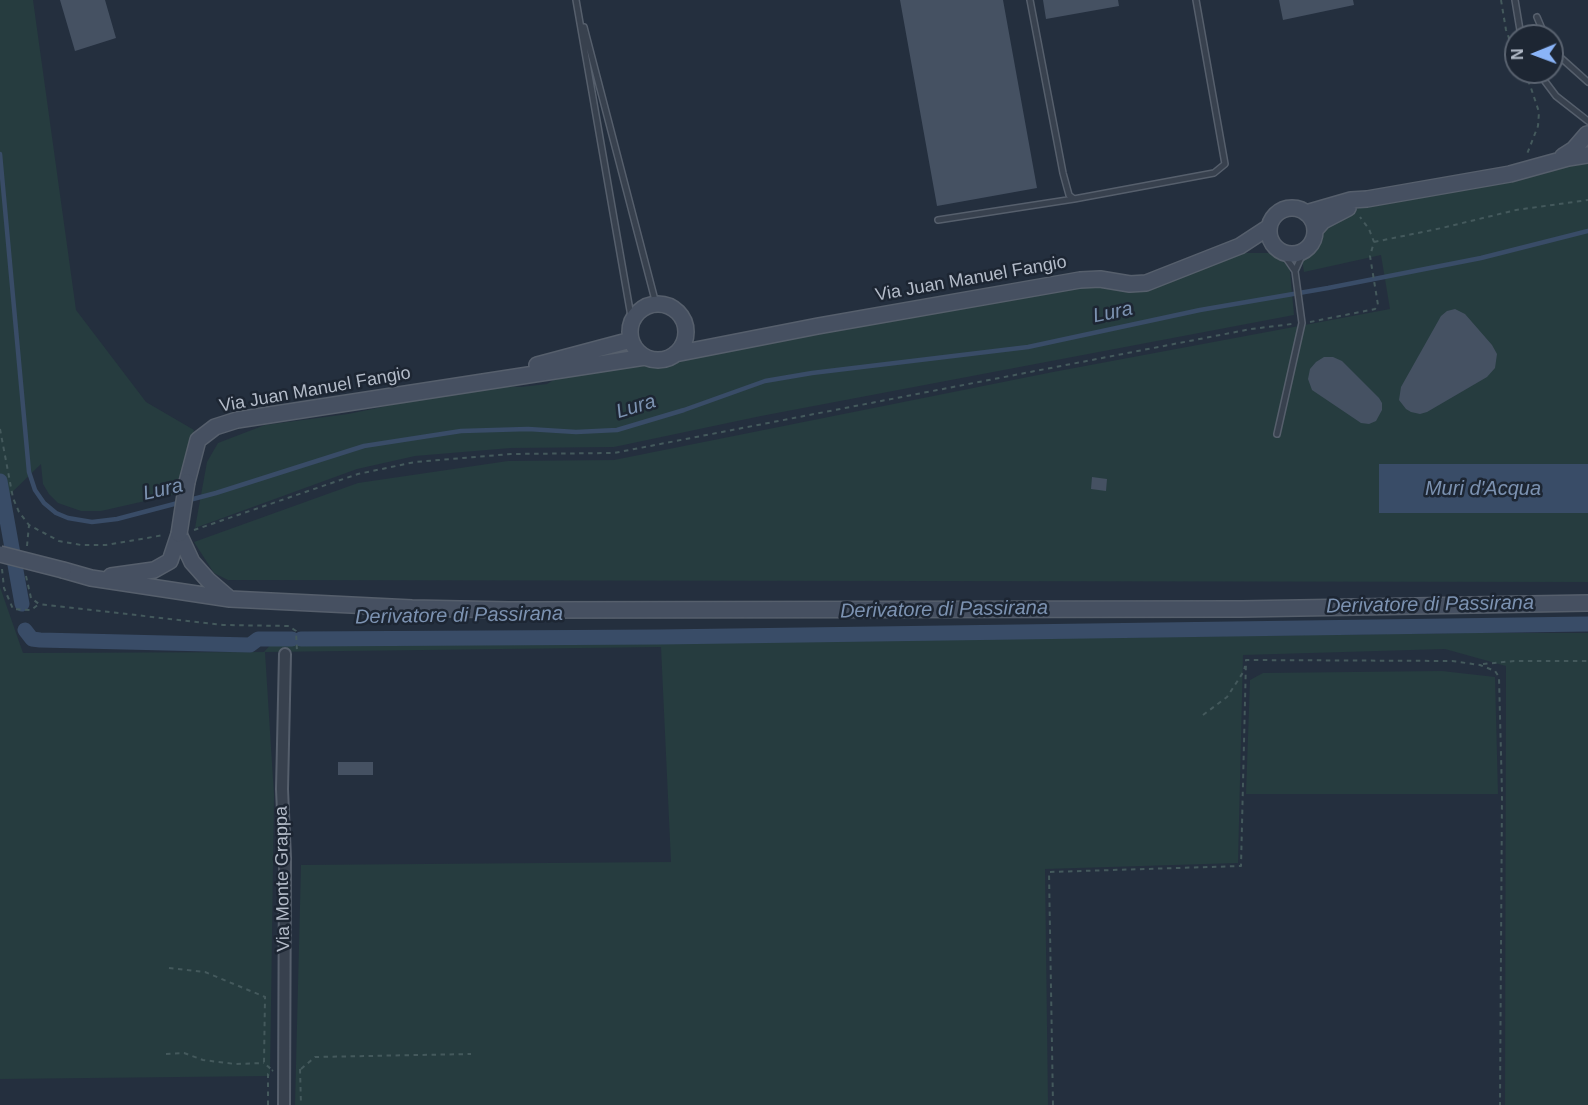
<!DOCTYPE html>
<style>
body{margin:0}
#map{position:relative;width:1588px;height:1105px;overflow:hidden;background:#242f3e;font-family:Arial,sans-serif}
canvas{display:block}
.north{position:absolute;left:1504px;top:24px;width:60px;height:60px;box-sizing:border-box;background:#1d2633;border:2px solid #59626f;border-radius:50%;rotate:269deg;font-size:16px;font-weight:700;line-height:24px;text-align:center;color:#b4bcc9}
.north::after{content:'';display:block;margin:auto;width:21px;height:27px;background:#8ab4f8;clip-path:polygon(50% 0,100% 100%,50% 72%,0 100%)}
</style>
<div id="map">
<canvas width="1588" height="1105"></canvas>
<div class="north">N</div>
</div>
<script>
const ctx = document.querySelector('canvas').getContext('2d');
ctx.lineJoin = 'round';
function fillPath(path, color) { ctx.fillStyle = color; ctx.fill(path, 'evenodd'); }
const poly = rows => new Path2D(rows.map(r => 'M' + r).join(''));
function stroke(path, color, width, dash) { ctx.strokeStyle = color; ctx.lineWidth = width; ctx.lineCap = dash ? 'butt' : 'round'; ctx.setLineDash(dash || []); ctx.stroke(path); }
function write(font, color, halo, rows, align = 'center') {
  ctx.font = font + ' Arial,sans-serif'; ctx.lineWidth = 5; ctx.setLineDash([]); ctx.textBaseline = 'middle'; ctx.strokeStyle = halo; ctx.fillStyle = color; for (const [text, x, y, turn = 0] of rows) {
    ctx.save(); ctx.translate(x, y); ctx.rotate((+turn || 0) * Math.PI / 180); ctx.textAlign = isNaN(turn) ? turn : align; if (halo) ctx.strokeText(text, 0, 0); ctx.fillText(text, 0, 0); ctx.restore();
  }
}
fillPath(poly([
 [0,0,33,0,76,310,146,402,194,430,176,494,101,511,81,511,58,503,49,494,43,484,41,464,0,504],
 [1579,162,1588,163,1588,582,228,580,214,573,194,542,358,483,508,461,614,460,1053,372,1390,309,1381,255,1304,272,1302,260,1316,248,1321,240,1323,227,1343,213,1366,206,1544,174,1568,164],
 [1241,253,1277,253,1287,262,1290,271,1294,315,761,416,614,447,511,448,415,456,357,469,195,528,207,462,218,443,265,425,348,414,489,385,521,387,547,384,557,378,1080,286,1092,285,1117,288],
 [0,587,23,653,264,652,274,641,986,639,1467,633,1588,633,1588,1105,1505,1105,1506,666,1445,649,1243,655,1238,863,1045,869,1048,1105,295,1105,301,865,671,862,661,647,265,652,274,795,270,1076,0,1079],
 [1442,671,1495,677,1498,794,1246,794,1250,680,1263,673]
]), '#263c3f');
fillPath(poly([
 [1379,464,1588,464,1588,513,1379,513]
]), '#394c67');
stroke(poly([
 [0,154,29,472,35,490,44,503,56,513,68,518,92,522,117,519,216,493,364,446,461,431,528,429,576,432,617,430,684,410,765,381,812,373,1028,347,1200,310,1328,288,1481,258,1588,231]
]), '#394c67', 4.5);
stroke(poly([
 [0,481,22,604],
 [25,630,32,639,40,640,250,645,258,639,292,639],
 [301,639,660,637,1588,624]
]), '#394c67', 15);
fillPath(poly([
 [60,0,105,0,116,38,75,51],
 [900,0,1003,0,1037,188,937,206],
 [1043,0,1118,0,1119,6,1046,19],
 [1279,0,1353,0,1354,5,1283,20],
 [1455,309,1465,314,1492,345,1497,354,1495,368,1487,377,1427,412,1420,414,1411,412,1406,409,1399,400,1401,387,1441,316,1447,311],
 [1324,357,1333,357,1342,361,1379,398,1382,403,1382,410,1376,421,1369,424,1361,423,1312,390,1308,379,1310,369,1316,362],
 [1092,477,1107,479,1106,491,1091,489],
 [338,762,373,762,373,775,338,775]
]), '#455162');
const lane = poly([
 [576,0,632,322],
 [1030,0,1063,173,1069,195,1074,199,1214,173,1225,164,1196,0],
 [1515,0,1521,36],
 [1537,17,1545,36],
 [584,27,656,304],
 [1552,46,1560,57,1588,82],
 [1538,72,1556,96,1588,121],
 [938,220,1074,199],
 [1295,271,1304,251],
 [1277,434,1302,323,1295,271,1282,252]
]);
const street = poly([
 [284,1105,285,858,282,789,285,654]
]);
const secondary = poly([
 [1563,156,1574,149,1587,134],
 '1269 231a23 23 0 1 1 46 0a23 23 0 1 1-46 0Z',
 [1306,213,1351,200,1367,199,1510,174,1568,158,1588,155],
 [1315,230,1323,221,1348,208],
 '630 332a28 28 0 1 1 56 0a28 28 0 1 1-56 0Z',
 [675,354,818,326,1080,280,1100,279,1130,284,1146,283,1240,246,1269,227],
 [537,365,631,340],
 [187,482,198,440,215,427,237,420,645,357],
 [179,534,192,562,208,580,230,599],
 [63,570,91,578,230,599,412,608,509,610,1242,609,1588,603],
 [111,576,154,570,170,561,179,534]
]);
stroke(lane, '#565f6c', 8);
stroke(street, '#565f6c', 14);
stroke(secondary, '#565f6c', 18);
stroke(poly([
 [1501,0,1506,30,1516,57],
 [1524,72,1530,85,1539,112,1538,126,1527,154],
 [1374,242,1442,228,1516,210,1588,200],
 [1310,322,1375,309,1378,305,1370,256,1374,242,1369,229,1360,217],
 [0,429,13,498,19,512,29,525,59,541,81,545,106,545,164,535],
 [194,530,358,474,415,462,511,454,614,453,1251,329,1292,324],
 [27,546,29,525],
 [2,569,4,588,13,609,31,610,39,604],
 [26,576,31,598,39,604,223,625,289,626,296,631,297,651],
 [1483,664,1514,661,1588,661],
 [1203,715,1227,697,1244,671,1245,666],
 [169,968,205,972,265,997,264,1063,271,1069],
 [166,1054,184,1053,203,1060,235,1064,264,1063],
 [300,1069,301,1105],
 [301,1069,315,1057,471,1054],
 [268,1105,268,1074,273,1070],
 [1053,1105,1049,872,1241,866,1246,660,1452,661,1480,665,1495,671,1499,677,1502,793,1500,1105]
]), '#44595c', 2, [4.5, 4.5]);
stroke(lane, '#38414e', 5);
stroke(street, '#38414e', 10);
stroke(secondary, '#465061', 15);
const secondaryBridge = poly([
 [179,534,187,482],
 [0,554,63,570]
]);
stroke(secondaryBridge, '#565f6c', 18, []);
stroke(secondaryBridge, '#465061', 15);
write('18px', '#b4bcc9', '#1d2633', [
 ["Via Juan Manuel Fangio",971,279,-10],
 ["Via Juan Manuel Fangio",315,390,-10],
 ["Via Monte Grappa",283,879,-91]
]);
write('italic 20px', '#7c92b1', '#1d2633', [
 ["Lura",1113,313,-12],
 ["Lura",636,407,-17],
 ["Muri d'Acqua",1483,489],
 ["Lura",163,490,-13],
 ["Derivatore di Passirana",1430,605,-1],
 ["Derivatore di Passirana",944,610,-1],
 ["Derivatore di Passirana",459,616,-1]
]);
</script>
